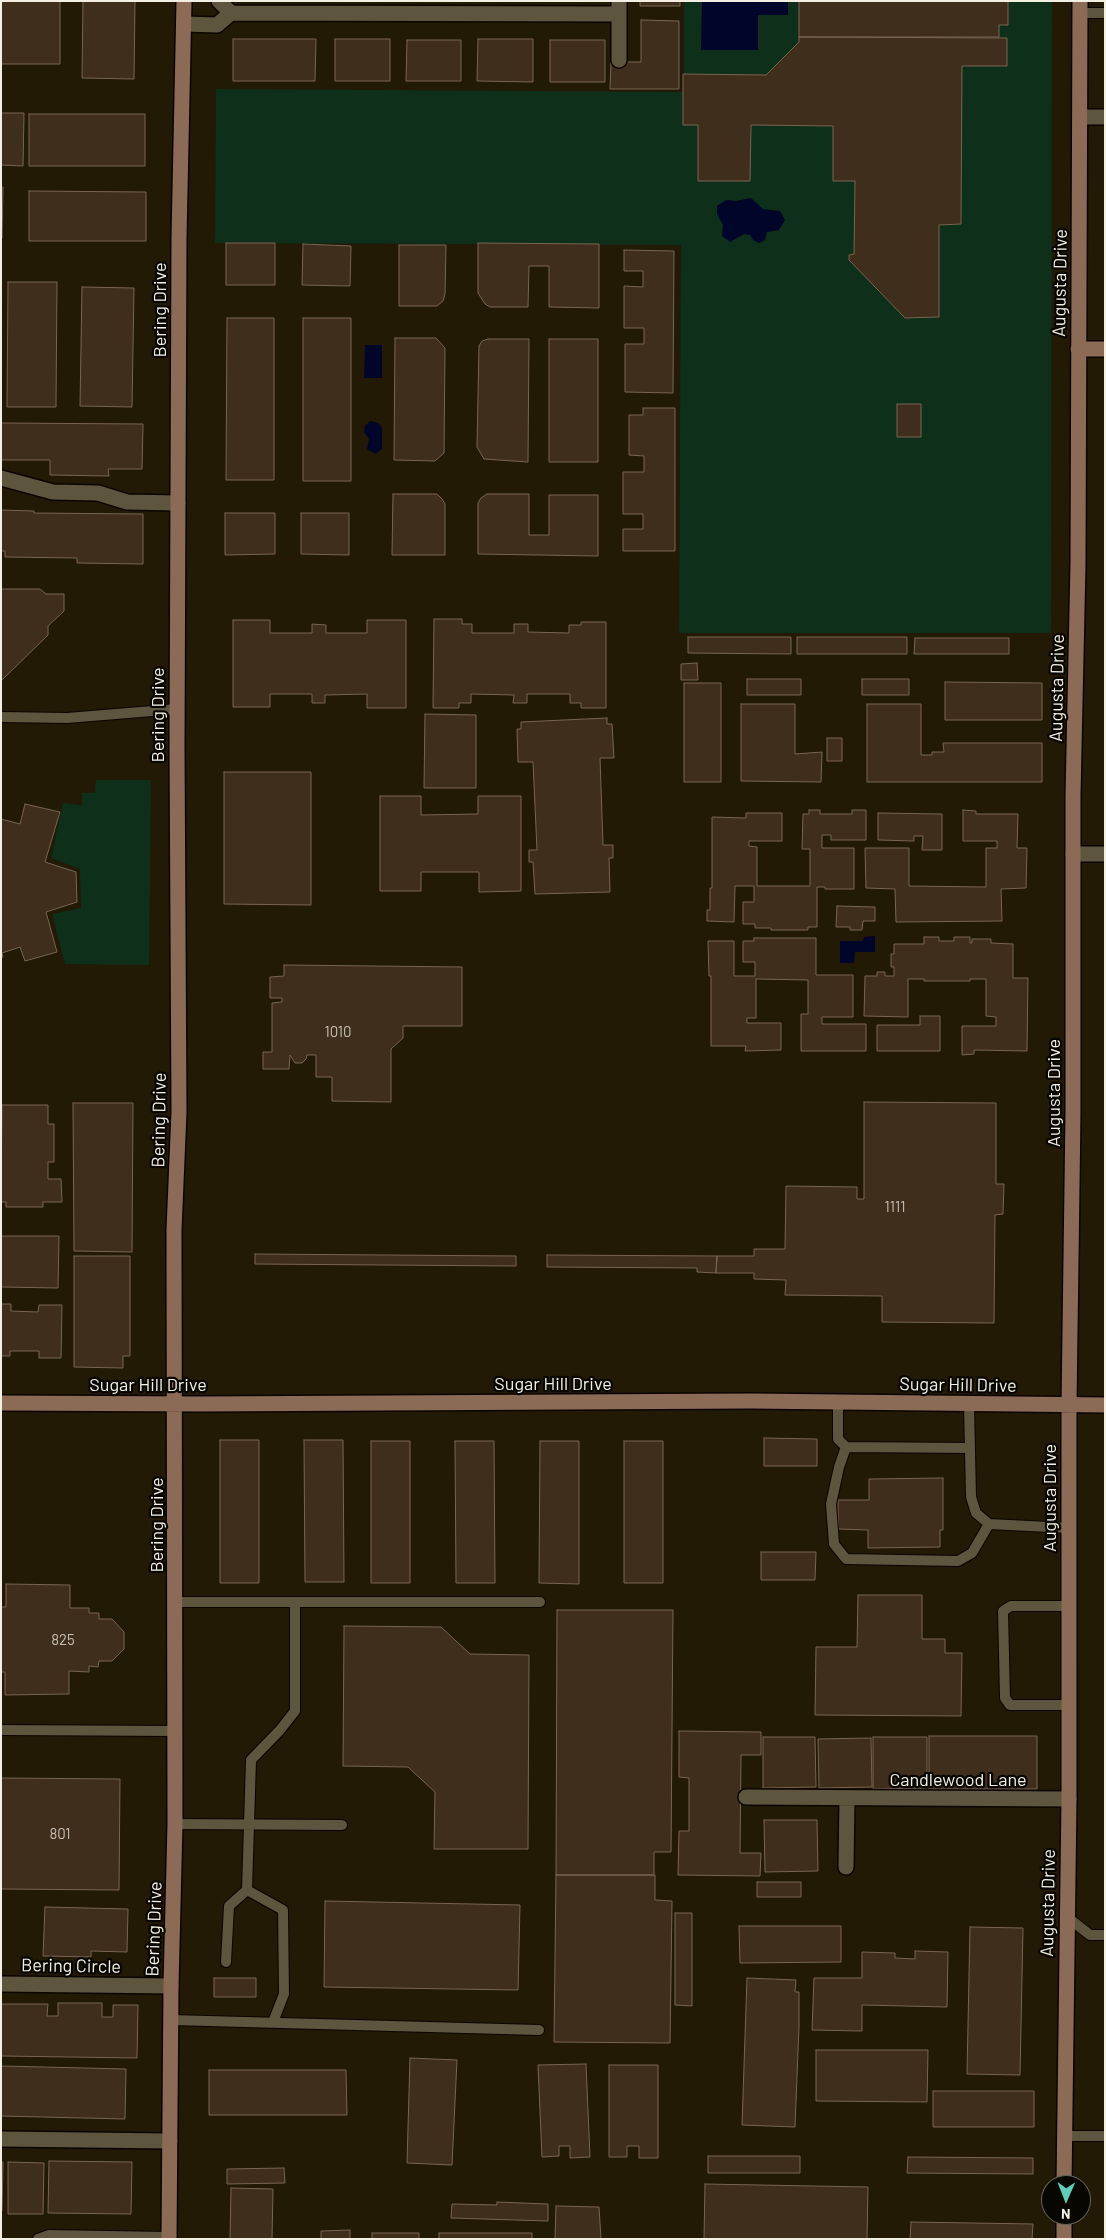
<!DOCTYPE html>
<style>
body{margin:0}
#map{position:relative;width:1106px;height:2240px;overflow:hidden;background:#221a05;font-family:Barlow,sans-serif}
canvas{display:block}
.frame{position:absolute;inset:0;border:2px solid #f3efe1;pointer-events:none}
.north{position:absolute;left:1041px;top:2175px;width:50px;height:50px;box-sizing:border-box;background:#080601;border:1px solid #66635b;border-radius:50%;rotate:181deg;font-size:14px;font-weight:700;line-height:20px;text-align:center;color:#f3efe1}
.north::after{content:'';display:block;margin:auto;width:18px;height:22px;background:#5eceb8;clip-path:polygon(50% 0,100% 100%,50% 72%,0 100%)}
</style>
<div id="map">
<canvas width="1106" height="2240"></canvas>
<div class="frame"></div>
<div class="north">N</div>
</div>
<script>
const ctx = document.querySelector('canvas').getContext('2d');
ctx.lineJoin = 'round';
function fillPath(path, color) { ctx.fillStyle = color; ctx.fill(path, 'evenodd'); }
const poly = rows => new Path2D(rows.map(r => 'M' + r).join(''));
function stroke(path, color, width, dash) { ctx.strokeStyle = color; ctx.lineWidth = width; ctx.lineCap = dash ? 'butt' : 'round'; ctx.setLineDash(dash || []); ctx.stroke(path); }
function write(font, color, halo, rows, align = 'center') {
  ctx.font = font + ' Barlow,sans-serif'; ctx.lineWidth = 4.5; ctx.setLineDash([]); ctx.textBaseline = 'middle'; ctx.strokeStyle = halo; ctx.fillStyle = color; for (const [text, x, y, turn = 0] of rows) {
    ctx.save(); ctx.translate(x, y); ctx.rotate((+turn || 0) * Math.PI / 180); ctx.textAlign = isNaN(turn) ? turn : align; if (halo) ctx.strokeText(text, 0, 0); ctx.fillText(text, 0, 0); ctx.restore();
  }
}
fillPath(poly([
 [684,1,1052,1,1051,633,679,633,681,245,215,243,216,89,684,92],
 [96,780,151,780,149,965,65,964,52,914,81,908,80,869,51,858,63,803,82,805,82,793,95,793]
]), '#0e2f1a');
fillPath(poly([
 [702,1,788,1,788,15,758,15,758,50,701,50],
 [751,198,763,209,780,211,785,220,779,230,767,232,765,240,759,243,753,240,750,235,744,234,730,242,722,236,723,225,717,214,717,206,726,200,736,201],
 [365,345,382,345,382,378,364,378],
 [370,421,378,423,382,428,382,449,376,454,367,449,369,439,364,432,365,426],
 [875,936,875,952,855,952,854,963,840,963,840,941,863,941,864,937]
]), '#000629');
const building = poly([
 [1,1,60,1,60,64,1,64,1,1],
 [83,1,135,1,134,79,82,78,83,1],
 [640,1,680,1,680,6,640,6,640,1],
 [799,1,1008,1,1008,25,999,25,999,37,799,37,799,1],
 [641,20,679,21,679,89,610,89,611,62,641,62,641,20],
 [799,37,1007,38,1007,66,962,66,961,224,939,225,939,317,905,318,849,260,849,255,854,254,855,181,833,181,833,126,751,125,750,181,698,181,698,125,683,125,683,74,766,75,799,42,799,37],
 [233,39,316,39,315,81,233,81,233,39],
 [335,39,390,39,390,81,335,81,335,39],
 [478,39,533,39,533,82,477,81,478,39],
 [407,40,461,40,461,81,406,81,407,40],
 [550,40,605,40,605,82,550,82,550,40],
 [1,113,24,113,23,166,1,165,1,113],
 [29,114,145,114,145,166,29,166,29,114],
 [1,187,3,187,2,238,1,238,1,187],
 [29,191,146,192,146,241,29,241,29,191],
 [226,243,275,243,275,285,226,285,226,243],
 [478,243,599,244,599,308,549,307,549,266,529,266,528,307,490,307,485,304,478,293,478,243],
 [303,244,351,246,350,286,302,285,303,244],
 [399,245,446,245,445,294,443,301,437,306,399,306,399,245],
 [624,250,674,251,673,393,625,392,625,344,644,344,644,328,624,328,624,286,643,287,643,271,624,271,624,250],
 [8,282,57,282,56,407,7,407,8,282],
 [82,287,134,288,132,407,80,406,82,287],
 [227,318,274,318,274,480,226,480,227,318],
 [303,318,351,318,351,481,303,481,303,318],
 [395,338,436,338,445,348,444,453,435,461,394,460,395,338],
 [488,339,529,339,528,462,484,459,477,447,479,346,482,341,488,339],
 [549,339,598,339,598,462,549,462,549,339],
 [897,404,921,404,921,437,897,437,897,404],
 [643,408,675,408,675,551,623,551,623,529,643,529,643,514,623,514,623,472,644,472,644,456,629,455,629,415,643,415,643,408],
 [1,423,143,424,142,469,108,469,109,476,50,475,50,460,1,460,1,423],
 [393,494,437,494,442,499,445,504,445,555,392,555,393,494],
 [487,494,529,494,529,535,549,535,549,495,598,495,598,556,478,554,478,503,481,498,487,494],
 [1,510,34,511,34,513,143,514,143,564,77,563,77,558,5,557,5,551,1,551,1,510],
 [225,513,275,513,275,554,225,555,225,513],
 [301,513,349,513,349,555,301,554,301,513],
 [1,589,40,589,46,594,64,594,64,611,48,626,48,635,1,681,1,589],
 [434,619,462,619,462,624,472,624,472,633,514,633,514,624,528,624,528,632,569,633,569,625,581,625,581,622,606,622,606,708,581,708,581,703,570,703,570,694,527,694,527,703,513,703,514,695,471,694,471,703,459,703,459,708,433,708,434,619],
 [233,620,270,620,270,633,312,633,312,624,326,625,326,633,367,633,367,620,406,620,406,708,367,708,367,694,325,695,325,703,312,703,312,694,270,694,270,707,233,707,233,620],
 [688,637,791,637,791,654,688,653,688,637],
 [797,637,907,637,907,654,797,654,797,637],
 [915,638,1009,638,1009,654,914,654,915,638],
 [697,663,698,680,681,680,681,664,697,663],
 [747,679,801,679,801,695,747,695,747,679],
 [862,679,909,679,909,695,862,695,862,679],
 [945,682,1042,683,1042,720,945,720,945,682],
 [684,683,721,683,721,782,684,782,684,683],
 [741,704,795,704,795,754,822,752,821,782,741,781,741,704],
 [867,704,921,704,921,755,932,755,932,752,944,752,943,743,1042,743,1042,782,867,782,867,704],
 [425,714,476,715,476,788,424,788,425,714],
 [607,718,607,724,612,724,614,758,600,758,603,845,613,845,613,858,609,858,610,892,535,894,533,862,529,862,529,850,537,850,533,762,518,762,517,729,521,729,521,722,607,718],
 [827,738,842,738,842,761,827,761,827,738],
 [224,772,311,772,311,905,224,904,224,772],
 [380,796,421,796,421,815,478,814,478,796,521,796,521,891,479,892,479,872,421,872,421,891,380,891,380,796],
 [25,804,60,812,45,862,76,872,77,902,46,912,57,952,25,961,20,947,2,953,3,957,1,958,1,819,20,824,25,804],
 [809,810,820,810,820,814,852,814,852,810,866,810,866,840,831,840,831,835,822,835,822,848,854,848,854,889,825,889,825,887,817,887,817,927,808,927,808,930,771,930,771,928,755,928,755,924,743,924,743,902,754,902,754,886,735,886,734,922,707,921,707,910,710,910,710,888,712,888,712,817,746,818,746,813,782,813,782,841,749,841,749,846,757,847,757,886,810,886,810,849,802,849,803,814,809,814,809,810],
 [963,810,976,811,976,814,1018,814,1017,848,1027,848,1026,888,1001,889,1002,921,896,922,895,889,866,888,865,848,909,848,909,886,986,887,986,848,997,848,997,841,963,841,963,810],
 [878,813,942,814,942,850,922,850,923,836,914,836,914,841,878,840,878,813],
 [837,906,875,907,875,921,863,921,862,930,850,930,850,927,836,927,837,906],
 [924,937,939,937,939,941,954,941,954,937,970,937,970,943,972,943,972,939,991,939,991,943,1013,944,1013,978,1028,978,1027,1051,974,1050,974,1054,962,1055,962,1026,996,1026,996,1017,986,1016,986,979,970,979,970,981,924,981,924,979,908,979,908,1017,864,1016,865,976,877,976,877,972,885,972,885,976,894,976,894,967,891,967,891,954,894,954,894,944,924,944,924,937],
 [754,938,816,938,816,975,853,975,853,1017,822,1017,822,1024,866,1024,866,1051,801,1051,801,1014,808,1014,808,980,756,979,756,1018,747,1018,747,1023,781,1023,781,1050,745,1051,746,1046,711,1046,711,976,709,976,708,941,734,941,734,976,755,976,755,962,743,962,743,941,754,941,754,938],
 [284,965,462,967,462,1026,403,1026,403,1038,391,1049,391,1102,332,1101,332,1077,316,1077,316,1055,307,1055,306,1059,302,1063,295,1063,290,1055,289,1069,263,1069,263,1052,272,1052,272,1003,282,1002,282,998,270,998,270,977,284,976,284,965],
 [920,1016,940,1016,940,1051,877,1051,877,1025,920,1025,920,1016],
 [864,1102,996,1103,996,1184,1004,1184,1003,1214,995,1215,994,1323,882,1322,882,1296,785,1295,786,1280,754,1279,754,1273,716,1273,717,1256,754,1256,754,1249,785,1249,786,1186,857,1187,857,1199,864,1199,864,1102],
 [73,1103,133,1103,132,1252,74,1251,73,1103],
 [2,1105,48,1105,48,1124,54,1124,54,1162,48,1162,48,1179,61,1179,62,1202,43,1202,43,1207,6,1207,6,1202,1,1202,2,1105],
 [1,1236,59,1236,58,1288,1,1287,1,1236],
 [255,1254,516,1256,516,1266,255,1264,255,1254],
 [547,1255,717,1256,716,1273,697,1272,697,1268,547,1267,547,1255],
 [74,1256,130,1256,130,1356,123,1356,123,1368,74,1367,74,1256],
 [1,1304,11,1304,11,1311,38,1312,39,1305,62,1305,61,1358,39,1358,39,1351,10,1351,10,1356,1,1356,1,1304],
 [764,1438,817,1439,817,1466,764,1466,764,1438],
 [220,1440,259,1440,259,1583,220,1583,220,1440],
 [304,1440,343,1440,344,1582,305,1582,304,1440],
 [371,1441,410,1441,410,1583,371,1583,371,1441],
 [455,1441,494,1441,495,1583,456,1583,455,1441],
 [540,1441,579,1441,579,1584,539,1583,540,1441],
 [624,1441,663,1441,663,1583,624,1583,624,1441],
 [943,1478,943,1530,940,1530,940,1547,868,1548,868,1530,838,1529,838,1500,869,1500,869,1479,943,1478],
 [761,1552,816,1552,815,1580,761,1580,761,1552],
 [6,1584,70,1585,70,1608,89,1608,89,1613,99,1613,99,1619,112,1619,124,1632,124,1649,112,1661,99,1661,98,1667,89,1666,89,1672,69,1671,69,1694,5,1695,5,1672,1,1672,1,1607,6,1607,6,1584],
 [858,1595,922,1595,922,1639,945,1639,945,1653,962,1653,961,1716,815,1715,816,1647,857,1647,858,1595],
 [557,1610,673,1610,671,1852,654,1852,654,1875,556,1875,557,1610],
 [344,1626,441,1627,470,1654,529,1655,528,1849,434,1849,435,1792,408,1767,343,1766,344,1626],
 [679,1731,761,1732,761,1755,741,1755,740,1853,761,1853,760,1876,678,1875,679,1831,689,1831,689,1778,679,1777,679,1731],
 [929,1736,1037,1736,1037,1789,929,1789,929,1736],
 [763,1737,815,1737,816,1787,763,1788,763,1737],
 [873,1737,927,1737,927,1788,873,1789,873,1737],
 [871,1738,872,1787,819,1788,818,1739,871,1738],
 [1,1778,120,1779,119,1890,1,1889,1,1778],
 [764,1820,817,1820,818,1871,765,1872,764,1820],
 [556,1875,655,1875,655,1900,672,1901,670,2043,554,2042,556,1875],
 [757,1882,801,1882,801,1897,757,1897,757,1882],
 [325,1901,520,1905,518,1990,324,1987,325,1901],
 [45,1907,128,1909,127,1952,91,1951,91,1957,43,1956,45,1907],
 [675,1913,692,1913,692,2006,675,2005,675,1913],
 [739,1926,841,1926,841,1962,740,1963,739,1926],
 [970,1927,1023,1928,1020,2075,967,2074,970,1927],
 [915,1951,948,1952,947,2007,862,2005,862,2031,812,2030,814,1978,862,1978,862,1952,895,1953,895,1958,915,1959,915,1951],
 [214,1978,256,1978,256,1997,214,1997,214,1978],
 [747,1978,796,1980,795,1992,799,1992,799,2026,795,2127,742,2125,747,1978],
 [58,2003,102,2003,102,2017,113,2017,113,2005,138,2005,137,2058,1,2056,1,2004,48,2004,47,2016,58,2016,58,2003],
 [816,2050,928,2050,927,2102,816,2101,816,2050],
 [410,2058,457,2060,452,2165,407,2163,410,2058],
 [586,2064,590,2157,570,2158,570,2146,559,2146,559,2156,542,2157,538,2065,586,2064],
 [609,2065,658,2065,658,2158,639,2158,639,2146,627,2146,627,2157,609,2157,609,2065],
 [1,2066,126,2069,125,2119,1,2116,1,2066],
 [209,2070,346,2070,347,2115,209,2115,209,2070],
 [933,2091,1034,2091,1034,2127,933,2127,933,2091],
 [708,2156,800,2156,800,2173,708,2173,708,2156],
 [908,2157,1033,2158,1033,2174,907,2173,908,2157],
 [49,2161,132,2162,131,2214,48,2213,49,2161],
 [1,2162,3,2162,2,2211,1,2211,1,2162],
 [8,2162,44,2163,43,2214,8,2214,8,2162],
 [284,2168,285,2183,227,2184,227,2169,284,2168],
 [705,2184,868,2187,867,2239,704,2239,705,2184],
 [231,2188,273,2189,272,2239,230,2239,231,2188],
 [497,2202,548,2204,548,2221,451,2218,452,2204,497,2205,497,2202],
 [556,2206,599,2207,601,2239,555,2239,556,2206],
 [911,2222,1033,2224,1032,2239,910,2239,911,2222],
 [350,2230,350,2239,321,2239,321,2231,350,2230],
 [372,2233,419,2233,419,2239,372,2239,372,2233],
 [439,2233,532,2233,532,2239,439,2239,439,2233]
]);
fillPath(building, '#402e1d');
stroke(building, '#786552', 1);
const lane = poly([
 [1080,13,1105,13],
 [1,717,67,718,177,709],
 [838,1402,838,1439,846,1447,970,1448],
 [969,1404,971,1497,976,1513,989,1524,1069,1528],
 [846,1447,839,1467,831,1504,834,1544,846,1559,958,1561,972,1553,989,1524],
 [175,1602,540,1602],
 [1069,1606,1011,1606,1003,1611,1005,1698,1010,1705,1069,1705],
 [1,1730,175,1731],
 [175,1824,342,1825],
 [247,1890,283,1910,284,1994,273,2022],
 [1066,1916,1090,1935,1105,1935],
 [226,1962,229,1906,247,1890,251,1760,280,1730,295,1711,295,1602],
 [171,2020,539,2030],
 [1064,2136,1105,2136],
 [38,2239,49,2235,169,2237]
]);
const street = poly([
 [219,1,231,13],
 [619,1,619,60],
 [185,24,217,25,231,13,619,14],
 [1080,117,1105,117],
 [1,478,53,492,98,493,127,502,178,503],
 [1073,854,1105,854],
 [746,1797,1069,1799],
 [846,1867,847,1798],
 [1,1984,171,1986],
 [1,2139,170,2141]
]);
const secondary = poly([
 [1078,349,1105,349],
 [1,1403,201,1404,751,1401,1105,1405],
 [1064,2185,1069,1799,1069,1405,1073,1113,1073,795,1078,564,1080,1],
 [1064,2215,1064,2239],
 [169,2239,171,1986,175,1824,174,1230,179,1112,177,746,179,238,184,1]
]);
stroke(lane, '#0b0500', 12);
stroke(street, '#0b0500', 18);
stroke(secondary, '#0b0500', 18);
stroke(lane, '#5d553d', 10);
stroke(street, '#5d553d', 15);
stroke(secondary, '#8c6b56', 15);
write('15px', '#c6bfb0', null, [
 ["1010",338,1032],
 ["1111",895,1207],
 ["825",63,1640],
 ["801",60,1834]
]);
write('18px', '#f3efe1', '#080601', [
 ["Augusta Drive",1060,283,-89],
 ["Bering Drive",160,310,-90],
 ["Augusta Drive",1057,688,-89],
 ["Bering Drive",158,715,-90],
 ["Augusta Drive",1054,1093,-90],
 ["Bering Drive",159,1120,-89],
 ["Sugar Hill Drive",553,1384],
 ["Sugar Hill Drive",148,1385],
 ["Sugar Hill Drive",958,1385,1],
 ["Augusta Drive",1050,1498,-90],
 ["Bering Drive",157,1525,-90],
 ["Candlewood Lane",958,1780],
 ["Augusta Drive",1048,1903,-89],
 ["Bering Drive",154,1929,-88],
 ["Bering Circle",71,1966,1]
]);
</script>
